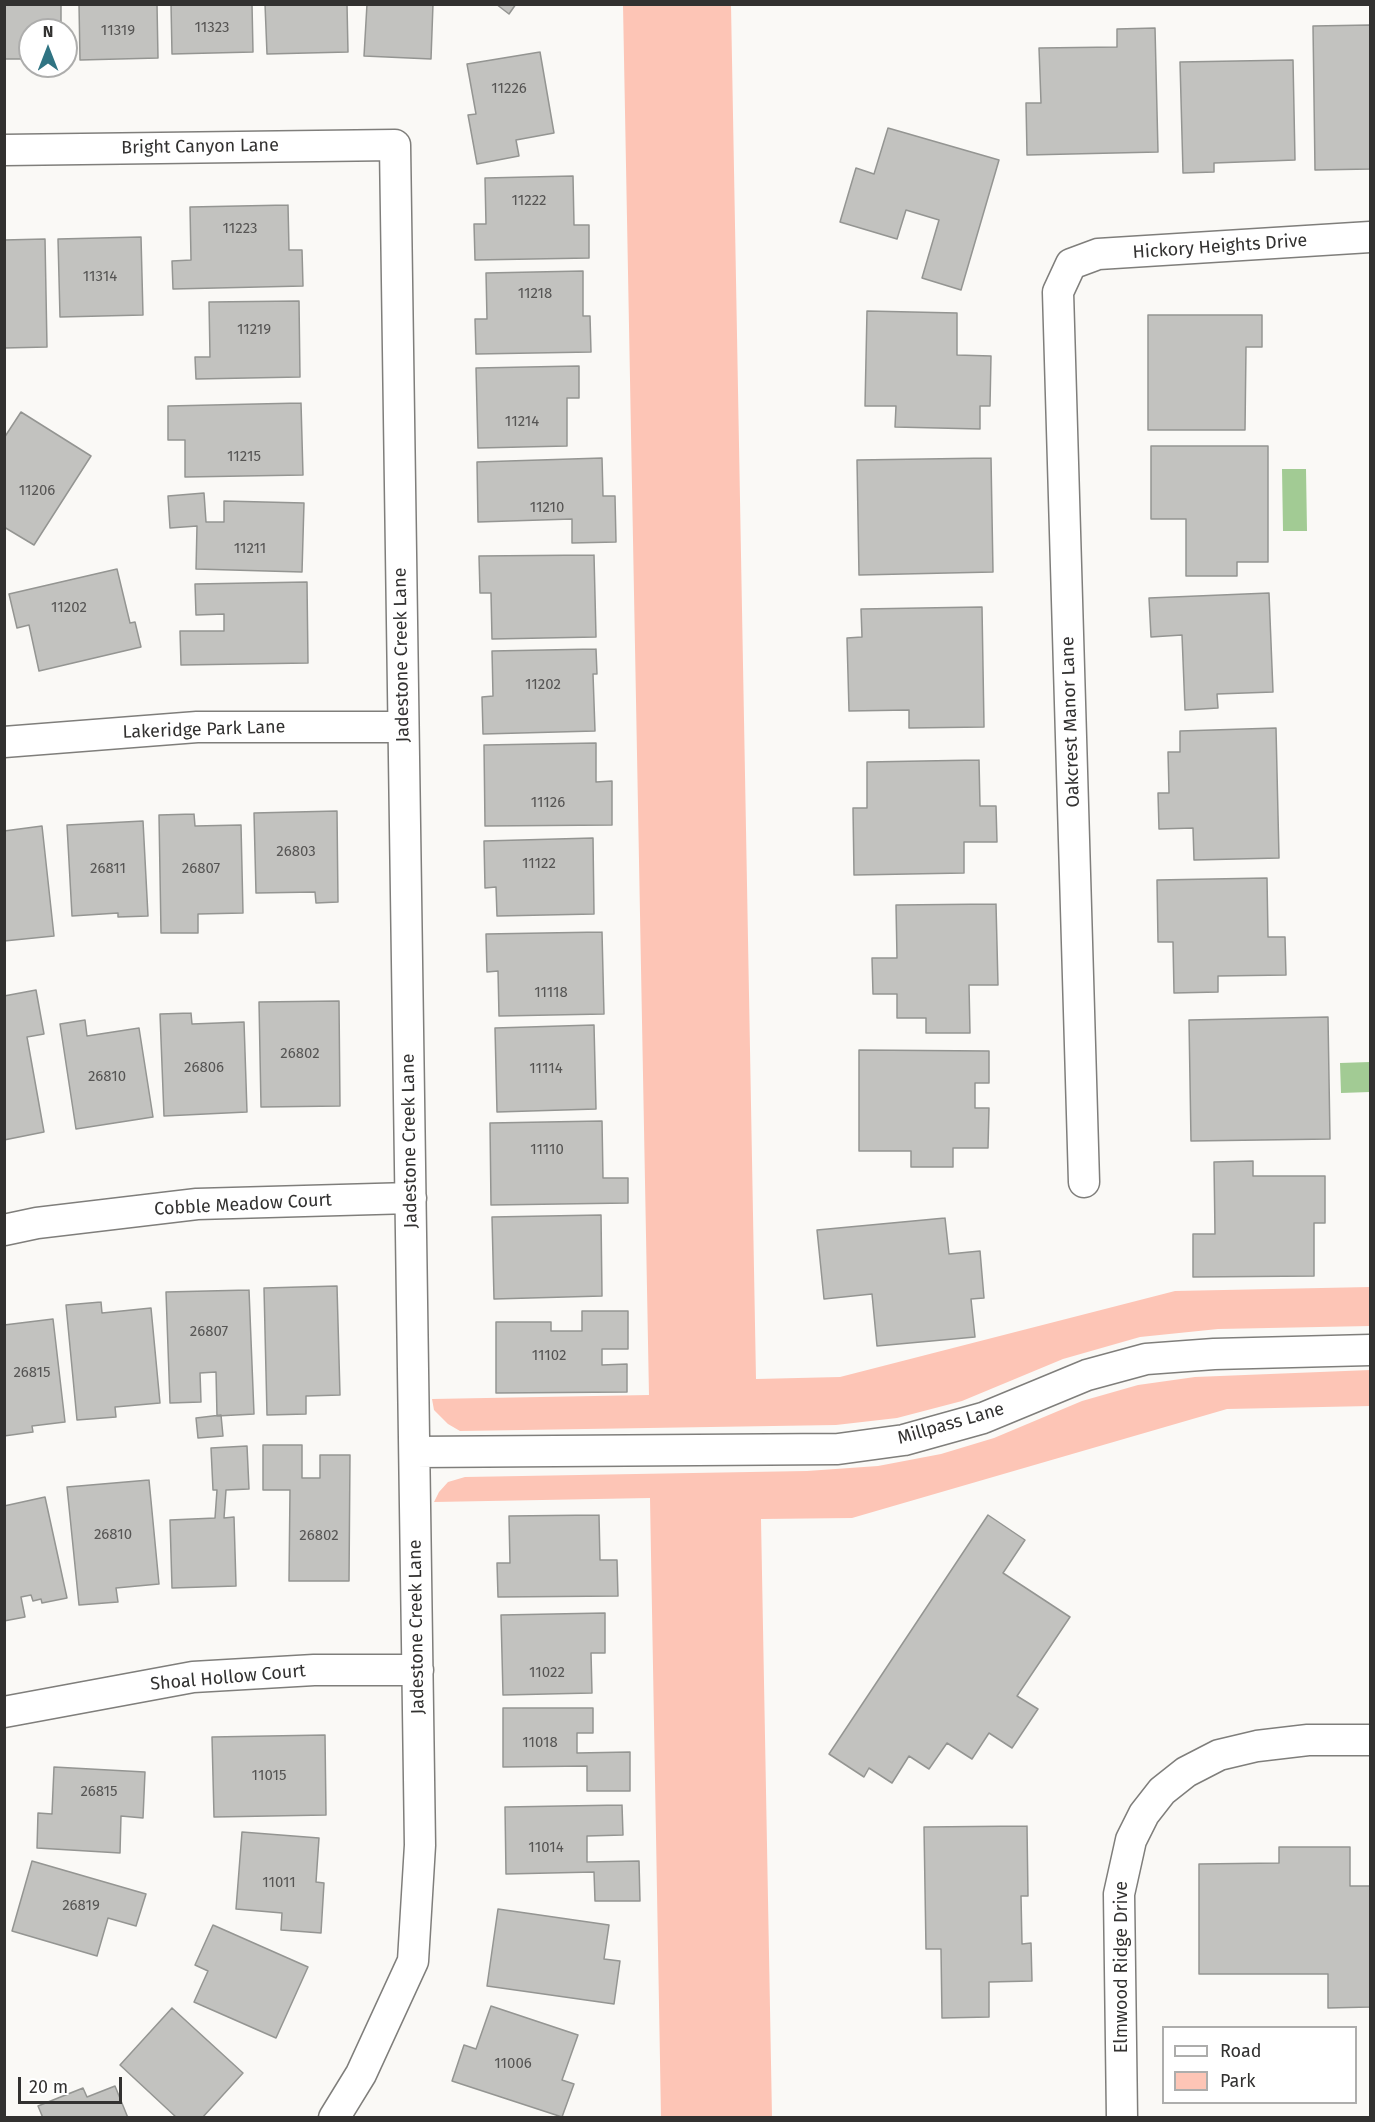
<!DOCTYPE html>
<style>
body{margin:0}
#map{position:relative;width:1375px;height:2122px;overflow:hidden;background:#faf9f6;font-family:"Fira Sans",sans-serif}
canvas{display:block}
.frame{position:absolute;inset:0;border:6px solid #323130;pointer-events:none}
.legend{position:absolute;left:1162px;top:2026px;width:195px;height:78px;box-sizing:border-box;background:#fff;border:2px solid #adadac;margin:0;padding:8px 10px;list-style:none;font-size:18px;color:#323130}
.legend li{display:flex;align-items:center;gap:12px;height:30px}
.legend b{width:30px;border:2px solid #adadac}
.north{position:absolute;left:18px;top:18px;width:60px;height:60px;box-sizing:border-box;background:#fff;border:2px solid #adadac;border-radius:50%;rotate:0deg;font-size:16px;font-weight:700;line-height:24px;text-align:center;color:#323130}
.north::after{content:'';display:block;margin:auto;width:21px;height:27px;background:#307483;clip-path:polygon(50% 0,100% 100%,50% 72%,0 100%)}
.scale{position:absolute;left:18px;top:2077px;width:104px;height:27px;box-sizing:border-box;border:3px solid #323130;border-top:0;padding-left:8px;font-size:18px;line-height:21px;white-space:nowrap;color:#323130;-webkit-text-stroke:4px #fff;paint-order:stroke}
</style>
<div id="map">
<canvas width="1375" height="2122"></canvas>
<div class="frame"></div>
<ul class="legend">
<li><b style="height:8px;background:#fff"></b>Road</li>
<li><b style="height:16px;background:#fdc5b6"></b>Park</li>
</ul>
<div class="north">N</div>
<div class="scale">20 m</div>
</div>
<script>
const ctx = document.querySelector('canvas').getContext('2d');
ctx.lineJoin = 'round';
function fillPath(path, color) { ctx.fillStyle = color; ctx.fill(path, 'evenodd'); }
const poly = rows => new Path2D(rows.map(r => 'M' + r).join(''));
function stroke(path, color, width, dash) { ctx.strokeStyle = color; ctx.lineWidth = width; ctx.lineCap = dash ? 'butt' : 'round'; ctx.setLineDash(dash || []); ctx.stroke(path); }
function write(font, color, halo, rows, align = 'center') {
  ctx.font = font + ' "Fira Sans",sans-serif'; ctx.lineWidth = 5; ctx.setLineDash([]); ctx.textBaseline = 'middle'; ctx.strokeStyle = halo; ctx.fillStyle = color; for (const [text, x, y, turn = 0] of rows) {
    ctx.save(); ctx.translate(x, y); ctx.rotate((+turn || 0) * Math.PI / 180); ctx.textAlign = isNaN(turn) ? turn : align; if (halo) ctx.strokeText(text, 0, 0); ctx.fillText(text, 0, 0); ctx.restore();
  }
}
fillPath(poly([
 [623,5,731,5,756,1379,840,1377,1175,1291,1370,1287,1370,1326,1218,1329,1140,1337,1063,1359,962,1401,897,1418,836,1425,460,1431,448,1424,434,1410,432,1399,649,1395],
 [1370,1370,1370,1406,1227,1409,852,1518,761,1519,772,2117,661,2117,650,1498,434,1502,439,1492,448,1482,465,1477,807,1471,878,1466,941,1454,994,1438,1082,1401,1138,1385,1195,1377]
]), '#fdc5b6');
fillPath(poly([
 [1282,469,1306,469,1307,531,1283,531],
 [1370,1062,1370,1092,1341,1093,1340,1063]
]), '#a2cb94');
const building = poly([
 [4,4,61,4,61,30,30,30,30,59,4,59,4,4],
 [79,4,157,4,158,58,80,60,79,4],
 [171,4,252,4,253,52,172,54,171,4],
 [265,4,347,4,348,52,267,54,265,4],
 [367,4,433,4,431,59,364,56,367,4],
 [496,4,516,4,509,14,496,4],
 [1370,25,1370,169,1315,170,1313,26,1370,25],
 [1155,28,1158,152,1027,155,1026,103,1041,103,1039,48,1117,47,1117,29,1155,28],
 [540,52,554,133,516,140,519,156,477,164,468,115,476,114,467,64,540,52],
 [1293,60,1295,160,1214,163,1214,172,1183,173,1180,62,1293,60],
 [888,128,999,160,961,290,922,278,939,220,906,210,897,239,840,222,856,168,874,174,888,128],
 [573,176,574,225,589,225,589,258,475,260,474,224,486,224,485,178,573,176],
 [288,205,289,250,302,250,303,286,173,289,172,261,191,260,190,207,288,205],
 [141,237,143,315,60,317,58,239,141,237],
 [45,239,47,347,4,348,4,240,45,239],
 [583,271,583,316,590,316,591,352,476,354,475,319,487,319,486,273,583,271],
 [299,301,300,377,196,379,195,357,210,357,209,302,299,301],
 [867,311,957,313,957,355,991,356,990,406,980,406,980,429,895,427,896,406,865,406,867,311],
 [1148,315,1262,315,1262,347,1246,347,1245,430,1148,430,1148,315],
 [579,366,579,398,567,398,567,446,478,448,476,368,579,366],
 [301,403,303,475,185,477,185,440,168,440,168,406,301,403],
 [21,412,91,456,34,545,4,527,4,438,21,412],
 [1151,446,1268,446,1268,562,1237,562,1237,576,1186,576,1186,519,1151,519,1151,446],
 [602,458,603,496,615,496,616,542,572,543,572,519,478,522,477,462,602,458],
 [991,458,993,572,859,575,857,460,991,458],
 [204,493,206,522,224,522,224,501,304,503,302,572,196,569,197,526,170,528,168,496,204,493],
 [594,555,596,637,492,639,491,593,480,593,479,556,594,555],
 [117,569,130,623,135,622,141,647,39,671,29,625,17,628,9,594,117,569],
 [307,582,308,663,181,665,180,631,224,631,224,614,196,615,195,584,307,582],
 [1269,593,1273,692,1217,694,1218,708,1185,710,1182,635,1151,637,1149,598,1269,593],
 [982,607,984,727,909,728,909,710,849,711,847,638,862,637,861,609,982,607],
 [596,649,597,674,593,674,595,731,483,734,482,697,493,696,492,651,596,649],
 [1276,728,1279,858,1194,860,1193,828,1159,829,1158,793,1169,793,1168,752,1180,752,1180,731,1276,728],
 [596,743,596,782,612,781,612,825,485,826,484,745,596,743],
 [979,760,980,806,996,806,997,842,964,842,964,873,854,875,853,808,867,808,867,762,979,760],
 [337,811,338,902,316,903,315,892,256,893,254,813,337,811],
 [194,814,195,826,241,825,243,913,198,914,198,933,161,933,159,815,194,814],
 [143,821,148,916,118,917,118,913,72,916,67,825,143,821],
 [42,826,54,936,4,941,4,831,42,826],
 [593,838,594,914,497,916,496,887,485,888,484,841,593,838],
 [1267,878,1268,937,1285,937,1286,975,1218,976,1218,992,1174,993,1173,942,1158,942,1157,880,1267,878],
 [996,904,998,985,969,985,970,1033,926,1033,926,1018,897,1018,897,994,873,994,872,958,897,958,896,905,996,904],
 [602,932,604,1014,499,1016,498,971,487,972,486,934,602,932],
 [36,990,44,1034,27,1037,44,1132,4,1140,4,996,36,990],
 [339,1001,340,1106,261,1107,259,1002,339,1001],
 [191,1013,192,1024,244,1022,247,1112,164,1116,160,1014,191,1013],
 [1328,1017,1330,1139,1191,1141,1189,1020,1328,1017],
 [85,1020,87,1036,139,1028,153,1117,76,1129,60,1024,85,1020],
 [594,1025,596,1109,497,1112,495,1028,594,1025],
 [859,1050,989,1051,989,1083,975,1083,975,1108,989,1108,988,1148,953,1148,953,1167,911,1167,911,1151,859,1151,859,1050],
 [602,1121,603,1178,628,1178,628,1203,491,1205,490,1123,602,1121],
 [1253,1161,1253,1176,1325,1176,1325,1223,1314,1223,1314,1276,1193,1277,1193,1234,1215,1234,1214,1162,1253,1161],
 [601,1215,602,1296,494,1299,492,1217,601,1215],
 [945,1218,949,1254,980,1251,984,1298,971,1299,975,1337,877,1346,872,1294,824,1299,817,1230,945,1218],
 [337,1286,340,1395,306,1396,306,1414,267,1415,264,1288,337,1286],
 [249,1290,254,1414,217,1416,216,1372,200,1373,201,1402,170,1403,166,1292,249,1290],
 [101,1302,102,1313,151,1308,160,1403,115,1407,116,1417,77,1420,66,1305,101,1302],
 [582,1311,628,1311,628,1349,602,1349,602,1365,627,1364,627,1392,496,1393,496,1322,551,1322,551,1331,582,1331,582,1311],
 [53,1319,65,1422,32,1426,33,1432,4,1436,4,1325,53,1319],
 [221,1415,223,1436,198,1438,196,1418,221,1415],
 [263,1445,302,1445,302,1478,320,1478,320,1455,350,1455,349,1581,289,1581,290,1490,263,1490,263,1445],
 [247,1446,249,1489,226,1490,224,1518,234,1517,236,1586,172,1588,170,1520,215,1518,217,1490,213,1490,211,1448,247,1446],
 [149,1480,159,1584,116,1588,118,1602,79,1605,67,1487,149,1480],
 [45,1497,67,1598,42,1603,41,1599,33,1601,31,1595,21,1597,25,1617,4,1621,4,1506,45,1497],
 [599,1515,600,1560,617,1560,618,1596,498,1597,497,1563,510,1563,509,1516,599,1515],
 [988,1515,1025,1540,1003,1573,1070,1617,1017,1696,1038,1709,1012,1748,989,1733,972,1759,947,1743,929,1769,909,1756,892,1783,869,1768,864,1777,829,1754,988,1515],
 [605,1613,605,1653,591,1653,592,1693,503,1695,501,1615,605,1613],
 [503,1708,593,1708,593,1733,577,1733,577,1753,630,1752,630,1791,587,1791,587,1766,503,1767,503,1708],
 [325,1735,326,1815,214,1817,212,1737,325,1735],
 [54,1767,145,1772,143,1818,121,1816,120,1853,37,1848,38,1813,52,1814,54,1767],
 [622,1805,623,1835,587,1836,587,1862,639,1861,640,1901,595,1901,594,1872,506,1874,505,1807,622,1805],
 [1027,1826,1028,1896,1021,1896,1022,1944,1031,1943,1032,1981,989,1982,989,2017,942,2018,941,1949,926,1949,924,1827,1027,1826],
 [242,1832,319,1838,316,1882,324,1883,321,1933,281,1930,282,1913,236,1909,242,1832],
 [1279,1847,1350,1847,1350,1886,1370,1886,1370,2007,1328,2008,1328,1974,1199,1974,1199,1864,1279,1863,1279,1847],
 [32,1861,146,1894,136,1926,108,1918,97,1956,12,1931,32,1861],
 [498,1909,609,1925,604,1959,620,1961,614,2004,487,1986,498,1909],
 [213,1925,308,1967,276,2038,194,2002,208,1971,195,1965,213,1925],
 [491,2006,578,2035,562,2080,574,2084,562,2117,452,2081,464,2045,476,2049,491,2006],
 [172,2008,243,2073,202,2118,177,2118,120,2065,172,2008],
 [115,2086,128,2118,43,2118,38,2106,83,2088,87,2097,115,2086]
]);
fillPath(building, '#c2c2bf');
stroke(building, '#949592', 1.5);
const street = poly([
 [4,150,395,145,420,1845,413,1961,361,2074,334,2118],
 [4,742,197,727,403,727],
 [1084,1182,1058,292,1071,264,1098,254,1370,237],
 [4,1230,37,1223,197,1204,411,1198],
 [415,1452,838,1449,904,1440,983,1418,1087,1375,1146,1359,1214,1354,1370,1350],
 [4,1712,193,1677,314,1670,418,1670],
 [1122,2118,1119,1894,1131,1840,1144,1814,1162,1791,1186,1772,1219,1755,1257,1746,1308,1740,1370,1740]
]);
stroke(street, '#7f7e7b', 33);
stroke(street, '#fff', 30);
write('15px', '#565554', null, [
 ["11323",212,28],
 ["11319",118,31],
 ["11226",509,89],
 ["11222",529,201],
 ["11223",240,229],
 ["11314",100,277],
 ["11218",535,294],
 ["11219",254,330],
 ["11214",522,422],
 ["11215",244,457],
 ["11206",37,491],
 ["11210",547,508],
 ["11211",250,549],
 ["11202",69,608],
 ["11202",543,685],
 ["11126",548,803],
 ["26803",296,852],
 ["11122",539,864],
 ["26811",108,869],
 ["26807",201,869],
 ["11118",551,993],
 ["26802",300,1054],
 ["26806",204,1068],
 ["11114",546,1069],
 ["26810",107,1077],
 ["11110",547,1150],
 ["26807",209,1332],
 ["11102",549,1356],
 ["26815",32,1373],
 ["26810",113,1535],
 ["26802",319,1536],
 ["11022",547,1673],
 ["11018",540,1743],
 ["11015",269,1776],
 ["26815",99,1792],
 ["11014",546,1848],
 ["11011",279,1883],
 ["26819",81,1906],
 ["11006",513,2064]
]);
write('18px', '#323130', '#fff', [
 ["Bright Canyon Lane",200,147,-1],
 ["Hickory Heights Drive",1220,247,-4],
 ["Jadestone Creek Lane",402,655,-91],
 ["Oakcrest Manor Lane",1071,722,-92],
 ["Lakeridge Park Lane",204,730,-2],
 ["Jadestone Creek Lane",410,1141,-91],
 ["Cobble Meadow Court",243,1205,-3],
 ["Millpass Lane",951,1424,-16],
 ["Jadestone Creek Lane",417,1627,-91],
 ["Shoal Hollow Court",228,1678,-5],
 ["Elmwood Ridge Drive",1122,1967,-90]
]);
</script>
